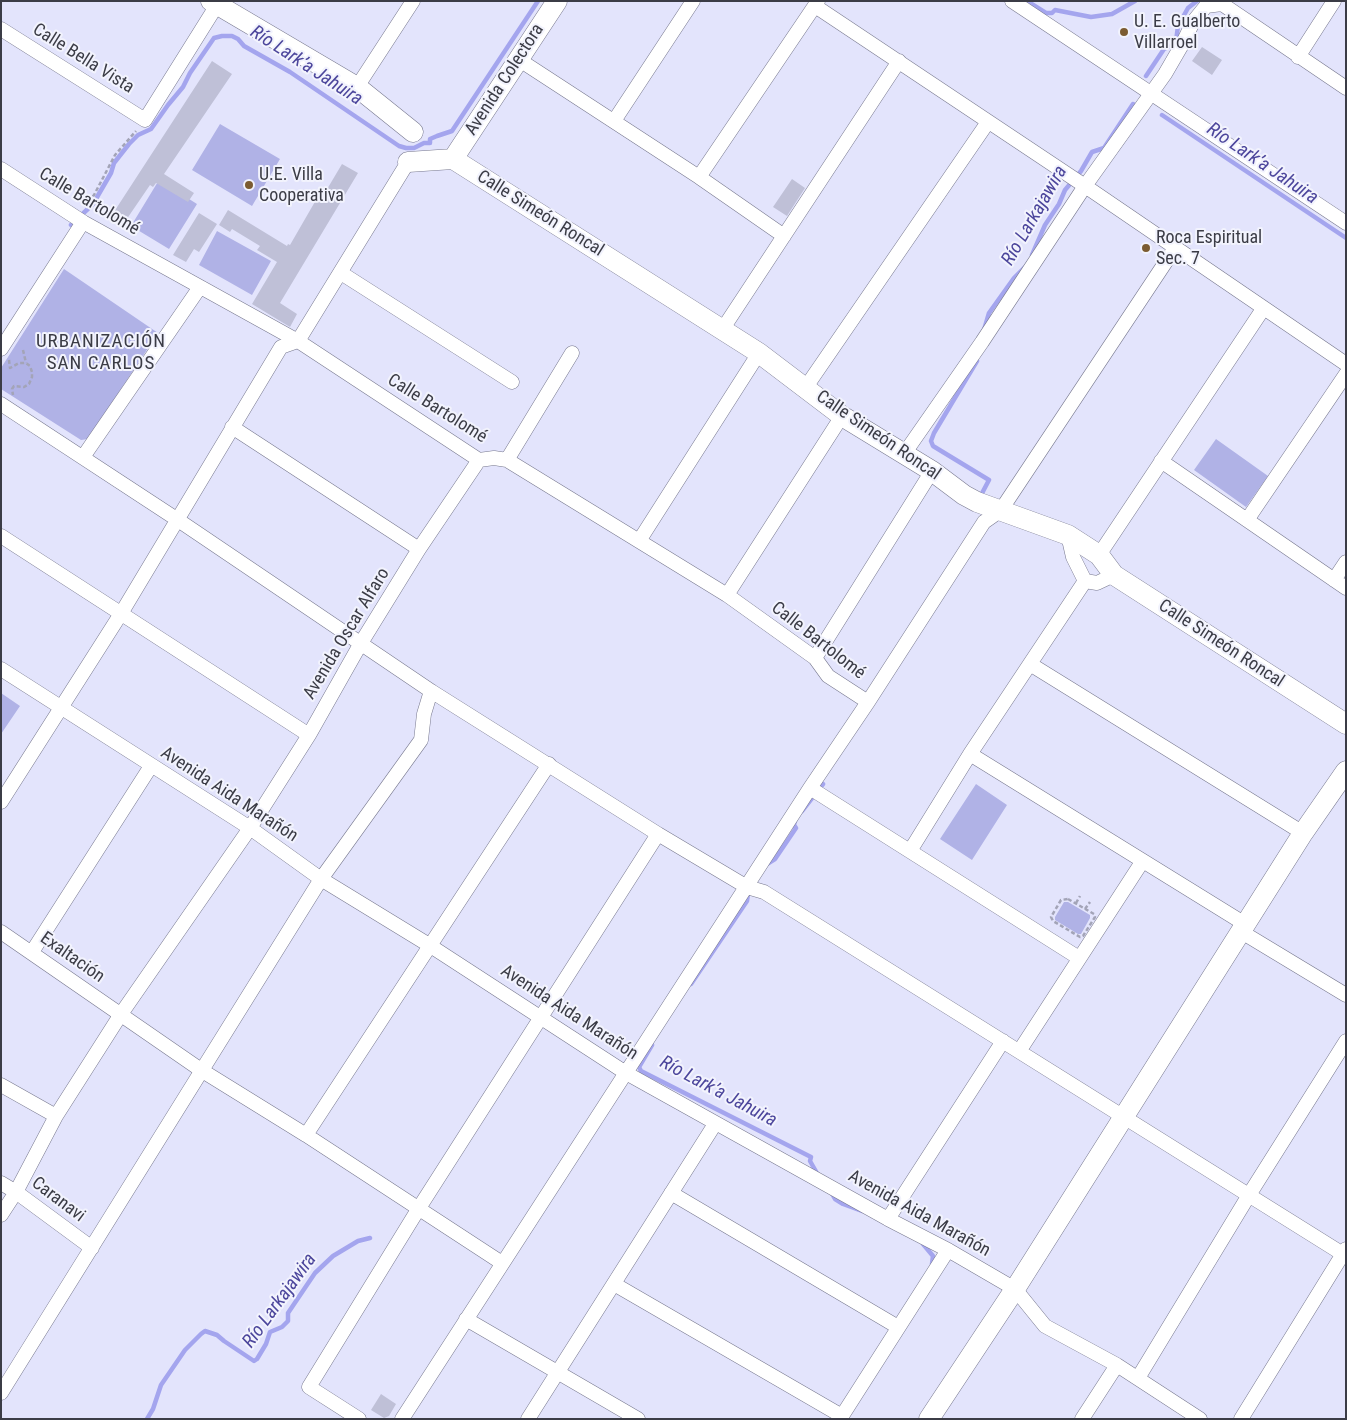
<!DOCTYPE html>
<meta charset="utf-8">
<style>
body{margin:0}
#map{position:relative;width:1347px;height:1420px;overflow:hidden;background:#e3e4fc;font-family:"Roboto Condensed",sans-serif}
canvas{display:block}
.frame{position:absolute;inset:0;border:2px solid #3b3c46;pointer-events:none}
</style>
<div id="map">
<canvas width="1347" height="1420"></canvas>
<div class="frame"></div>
</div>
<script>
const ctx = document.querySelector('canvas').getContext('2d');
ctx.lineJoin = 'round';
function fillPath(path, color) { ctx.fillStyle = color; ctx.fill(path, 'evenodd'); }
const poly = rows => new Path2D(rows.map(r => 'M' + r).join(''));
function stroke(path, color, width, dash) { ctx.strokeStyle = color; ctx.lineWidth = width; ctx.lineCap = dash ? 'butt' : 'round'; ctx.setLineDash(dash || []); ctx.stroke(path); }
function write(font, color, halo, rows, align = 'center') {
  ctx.font = font + ' "Roboto Condensed",sans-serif'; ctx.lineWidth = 4; ctx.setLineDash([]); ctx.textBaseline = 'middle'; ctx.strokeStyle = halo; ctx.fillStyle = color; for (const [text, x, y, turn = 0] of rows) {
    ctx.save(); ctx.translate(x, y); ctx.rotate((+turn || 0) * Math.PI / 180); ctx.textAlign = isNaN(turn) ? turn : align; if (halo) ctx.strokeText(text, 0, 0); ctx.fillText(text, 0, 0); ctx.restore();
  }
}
fillPath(poly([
 [220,124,280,159,252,206,192,170],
 [159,180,197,204,169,249,131,226],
 [217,231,271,261,252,295,199,265],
 [64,269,158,333,88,439,81,440,1,389,1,368],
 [1216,439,1268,476,1246,507,1194,470],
 [1,693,20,706,1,734],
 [976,784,1007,805,972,860,940,839],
 [1064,902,1068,902,1090,915,1090,918,1081,934,1078,934,1055,920,1055,917]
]), '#b0b2e6');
stroke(poly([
 [1027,1,1046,13,1052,13,1055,10,1091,17,1112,14,1135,1],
 [1146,76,1164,49,1173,45,1176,41,1178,26,1188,8,1197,1],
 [1162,115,1346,238],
 [71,225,93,204,111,173,114,163,129,144,138,135,151,129,168,105,183,87,190,73,214,38,222,36,232,36,238,39,244,46,290,72,399,146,406,148,414,148,424,143,430,143,430,139,437,136,452,131,538,1],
 [1032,255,1045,225,1059,204,1065,190,1081,171,1092,152,1104,148,1133,104],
 [984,330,989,313,1014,278,1024,268],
 [977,361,934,433,931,441,933,446,989,480,980,497],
 [802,811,823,784],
 [767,864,775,859,796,828,794,825,795,821],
 [691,984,747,901,748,894],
 [652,1045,639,1067,641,1071,811,1157,810,1161,818,1175],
 [831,1192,835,1199,843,1204,862,1211],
 [923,1244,933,1256,932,1264],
 [147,1419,153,1409,161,1385,185,1350,201,1334,205,1331,217,1335,224,1341,254,1361,257,1359,266,1344,270,1332,282,1327,288,1321,288,1313,315,1273,333,1256,358,1241,370,1238]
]), '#a4a5ee', 4.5);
fillPath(poly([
 [1202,47,1222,60,1212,75,1192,61],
 [212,61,232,74,164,174,194,193,188,202,156,183,153,187,150,185,122,226,110,218],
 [342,164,358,173,280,303,297,314,290,327,252,304,277,262,257,250,260,246,232,229,230,232,219,225,228,210,287,246,288,244,290,245,320,193,323,196],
 [792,179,805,188,787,216,773,207],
 [199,213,217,224,199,252,194,249,186,262,173,255],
 [381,1394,396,1404,389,1416,384,1418,371,1410]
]), '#bfc0d7');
const street = poly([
 [1012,1,1346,223],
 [815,6,1085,186,1346,364],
 [1,29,145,120,217,5],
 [1298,57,1334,1],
 [518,59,699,177,784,236],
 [357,87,413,1],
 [614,121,693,1],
 [1,169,83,222,298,341,479,460,494,458,507,460,727,595,815,658,828,676,868,702],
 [699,177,818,1],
 [341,273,512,382],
 [722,330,899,61],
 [1,349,83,222],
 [806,387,988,122],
 [1,404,178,520,431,691,658,834,747,887,764,892,1346,1256],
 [232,427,419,549],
 [904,454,982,342,1085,186,1165,74,1183,43,1193,22,1206,6,1222,4,1346,88],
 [83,457,200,287],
 [507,460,572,353],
 [1161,461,1346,588],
 [1247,520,1346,374],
 [1068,535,1073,557,1085,581,1097,583,1114,575],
 [1,536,309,735],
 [639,541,759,353],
 [1099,555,1263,309],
 [1334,580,1346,562],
 [727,595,842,416],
 [815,658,932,471],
 [1030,664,1303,833],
 [1,669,250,828,321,879,429,945,626,1073,888,1219,948,1250,1015,1289,1045,1326,1117,1365,1200,1419],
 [970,754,1245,924],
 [810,788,1079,958],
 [1,802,122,612,281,347,298,341,408,162],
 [910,851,970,754,1085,581],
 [1240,931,1346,995],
 [1,932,201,1070,306,1135,502,1263],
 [32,952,151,766],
 [1020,1050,1142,862],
 [1,1085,56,1116],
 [306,1135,549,764],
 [1,1183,16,1192,92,1248],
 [671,1193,898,1327],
 [1,1215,16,1192,56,1116,121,1014,250,828,309,735,361,643,419,549,479,460],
 [888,1219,1003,1041],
 [614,1284,842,1416],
 [466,1319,638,1419],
 [1138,1378,1249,1195,1346,1041],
 [1,1393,321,879,421,740,424,714,431,691],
 [359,1419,309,1387,419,1208,658,834],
 [402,1419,810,788,868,702,984,522,1001,510,1175,248],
 [528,1419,715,1124],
 [840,1419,948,1250],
 [1082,1419,1117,1365],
 [1241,1419,1346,1249]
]);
const secondary = poly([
 [211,1,357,87,413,132],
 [453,159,557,1],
 [408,162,453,159,759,353,842,416,932,471,964,495,977,502,1068,535,1099,555,1114,575,1346,724],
 [929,1419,1015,1289,1303,833,1346,771]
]);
stroke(street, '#77788e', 15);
stroke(secondary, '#77788e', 21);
stroke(poly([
 [85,207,94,195,115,155,136,131],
 [23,350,26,363],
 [9,360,10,368,19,363,26,363,30,366,32,372,32,377,29,384,24,387,14,386,12,389,13,395],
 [1068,899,1094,914,1095,917,1083,936,1080,937,1053,921,1051,917,1061,900,1068,899],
 [1076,903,1080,896],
 [1085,909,1090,902]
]), '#a3a4b7', 2.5, [4, 2.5]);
stroke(street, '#fff', 14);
stroke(secondary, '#fff', 20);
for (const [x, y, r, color] of [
 [1124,32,5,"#7b5b31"],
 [249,185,5,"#7b5b31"],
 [1146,248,5,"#7b5b31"]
]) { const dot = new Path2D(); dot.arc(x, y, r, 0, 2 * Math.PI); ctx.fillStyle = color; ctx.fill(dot); stroke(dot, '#f2f3fd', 2); }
write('18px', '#3b3c46', '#f2f3fd', [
 ["U. E. Gualberto",1134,22],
 ["Villarroel",1134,43],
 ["U.E. Villa",259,175],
 ["Cooperativa",259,196],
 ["Roca Espiritual",1156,238],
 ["Sec. 7",1156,259]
], 'left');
write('18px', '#3b3c46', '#f2f3fd', [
 ["Calle Bella Vista",83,59,32],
 ["Avenida Colectora",505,80,-57],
 ["Calle Bartolomé",89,202,31],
 ["Calle Simeón Roncal",540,214,32],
 ["Calle Bartolomé",437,409,32],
 ["Calle Simeón Roncal",878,436,34],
 ["Avenida Oscar Alfaro",347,634,-59],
 ["Calle Bartolomé",818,641,38],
 ["Calle Simeón Roncal",1221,644,33],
 ["Avenida Aida Marañón",229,795,33],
 ["Exaltación",72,958,35],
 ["Avenida Aida Marañón",569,1013,33],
 ["Caranavi",58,1200,37],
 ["Avenida Aida Marañón",919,1214,29]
]);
write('italic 19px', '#4c469c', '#f2f3fd', [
 ["Río Lark’a Jahuira",306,66,33],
 ["Río Lark’a Jahuira",1262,164,34],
 ["Río Larkajawira",1035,216,-60],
 ["Río Lark’a Jahuira",718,1092,28],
 ["Río Larkajawira",280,1301,-54]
]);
ctx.letterSpacing = '1px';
write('19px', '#3b3c46', '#f2f3fd', [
 ["URBANIZACIÓN",101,342],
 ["SAN CARLOS",101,364]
]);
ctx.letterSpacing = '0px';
</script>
